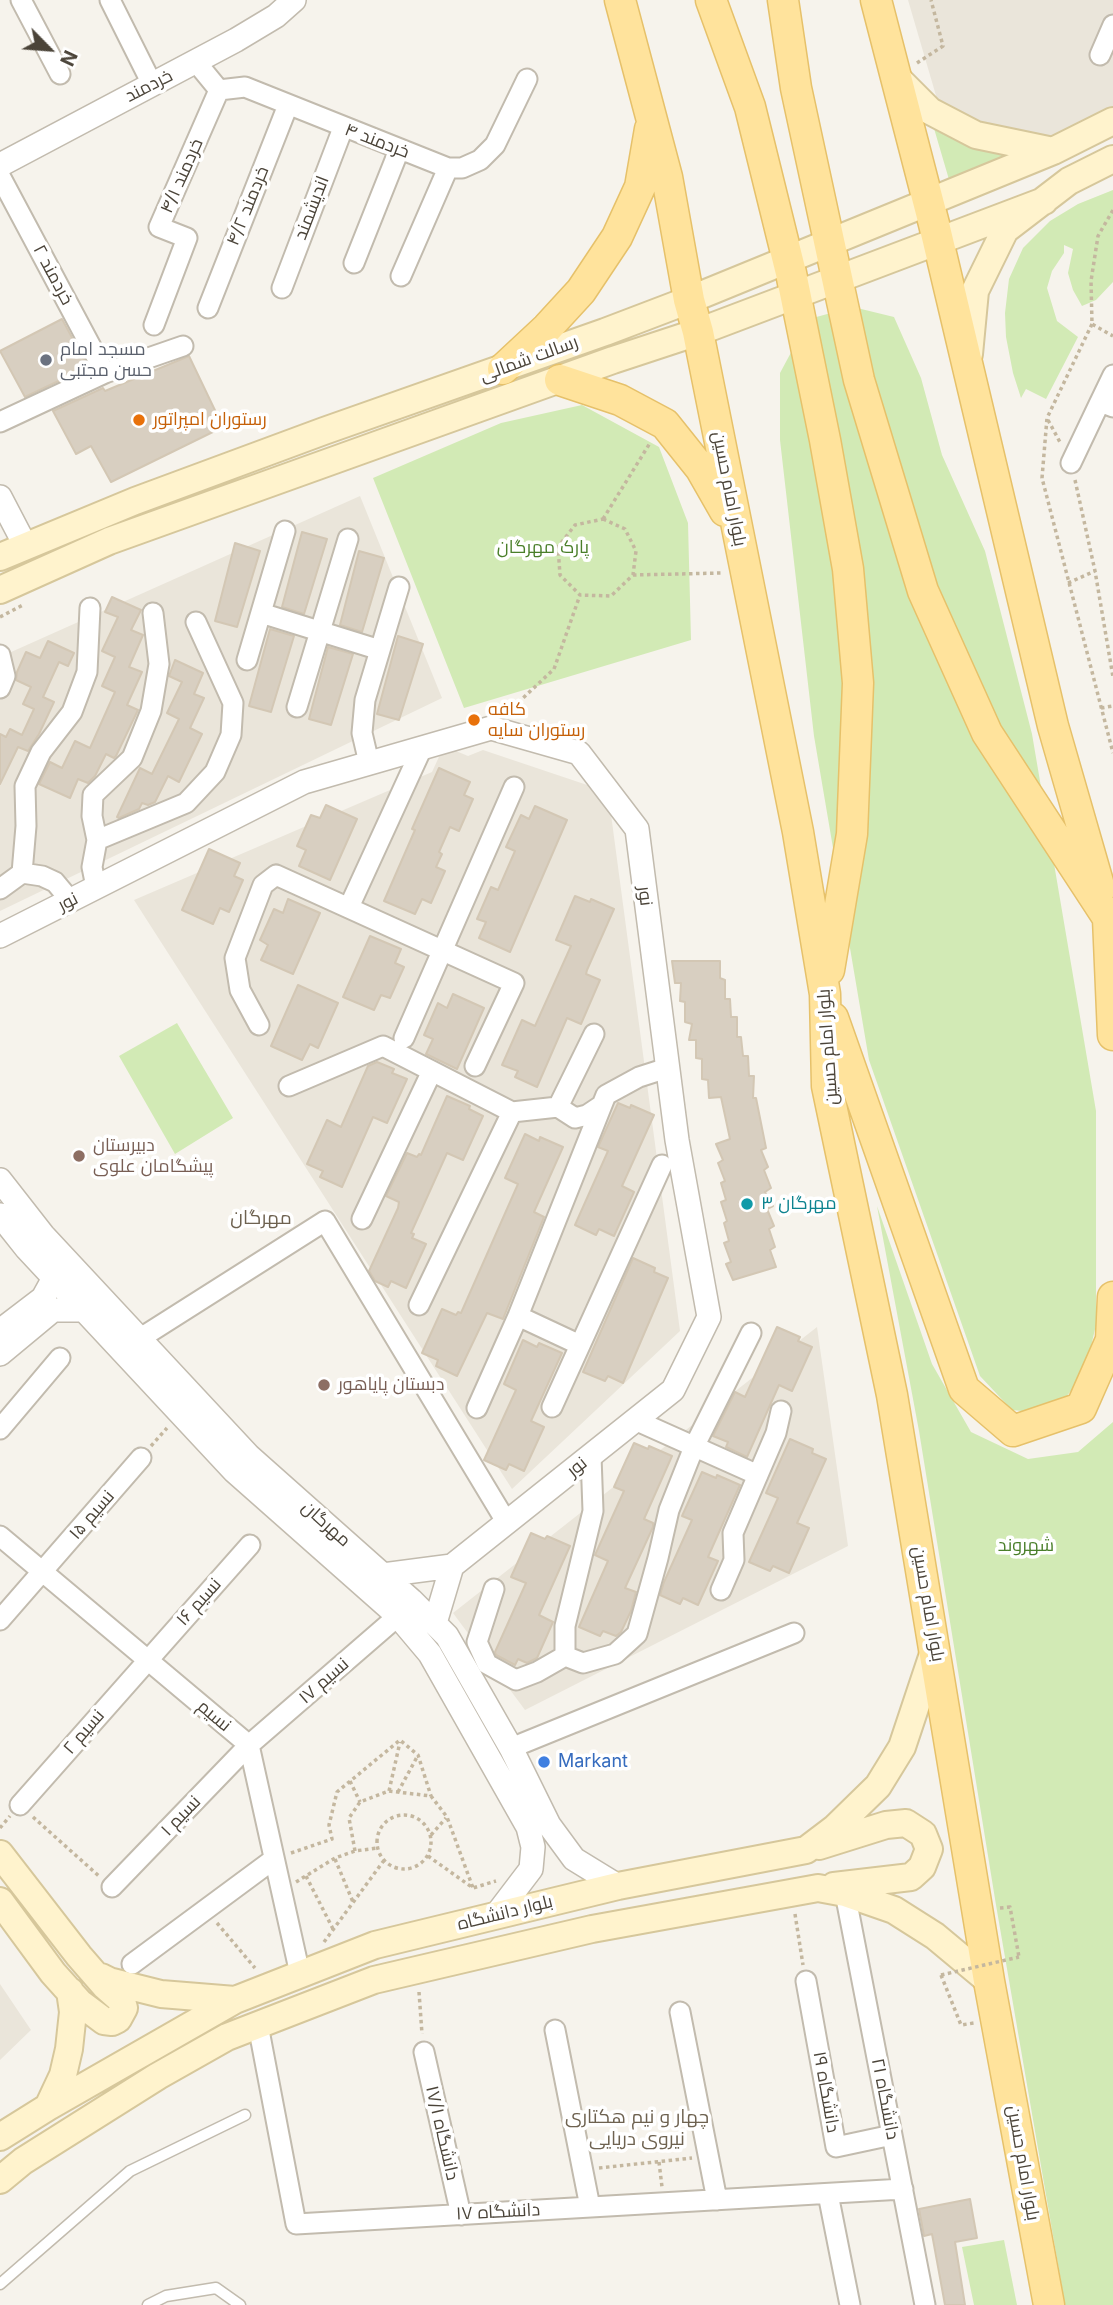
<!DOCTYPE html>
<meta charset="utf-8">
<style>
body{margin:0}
#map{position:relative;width:1113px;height:2305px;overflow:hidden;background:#f6f3ec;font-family:Inter,sans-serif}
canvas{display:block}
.north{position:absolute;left:14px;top:14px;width:70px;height:70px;-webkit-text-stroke:5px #fff;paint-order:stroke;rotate:115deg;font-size:19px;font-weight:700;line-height:28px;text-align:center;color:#4b4439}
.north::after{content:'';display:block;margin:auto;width:24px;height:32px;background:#4b4439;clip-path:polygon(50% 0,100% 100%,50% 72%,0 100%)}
</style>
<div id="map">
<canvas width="1113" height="2305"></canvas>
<div class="north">N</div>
</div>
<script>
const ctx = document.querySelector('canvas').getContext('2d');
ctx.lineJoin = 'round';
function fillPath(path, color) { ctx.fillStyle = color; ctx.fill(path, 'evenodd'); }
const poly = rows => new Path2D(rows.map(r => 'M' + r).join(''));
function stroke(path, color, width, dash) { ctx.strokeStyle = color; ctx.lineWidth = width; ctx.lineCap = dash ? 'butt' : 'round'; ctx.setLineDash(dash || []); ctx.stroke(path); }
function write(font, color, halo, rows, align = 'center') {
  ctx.font = font + ' Inter,Cairo,sans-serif'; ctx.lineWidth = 7; ctx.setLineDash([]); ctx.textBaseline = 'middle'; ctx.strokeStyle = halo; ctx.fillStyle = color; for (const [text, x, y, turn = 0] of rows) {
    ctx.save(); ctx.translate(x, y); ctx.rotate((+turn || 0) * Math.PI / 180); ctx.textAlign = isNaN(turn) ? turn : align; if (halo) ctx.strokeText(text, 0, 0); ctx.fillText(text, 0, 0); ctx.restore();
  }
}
fillPath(poly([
 [908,0,1113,0,1113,123,966,198],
 [360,496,442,698,0,911,0,657],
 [444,746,468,756,483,750,608,792,680,1331,512,1489,134,900,432,772],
 [817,1327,848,1546,525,1710,453,1613],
 [0,1984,31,2030,0,2060]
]), '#eae5da');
fillPath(poly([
 [933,125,993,153,1024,160,955,200],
 [1113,190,1113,282,1096,300,1082,306,1073,290,1068,273,1073,249,1064,245,1064,253,1052,271,1047,288,1057,321,1078,337,1046,399,1026,389,1021,398,1013,373,1006,337,1005,313,1009,279,1023,248,1050,221,1078,204],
 [853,307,894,317,921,378,942,455,985,551,1032,734,1096,1111,1096,1325,1084,1376,1051,1414,1012,1410,980,1376,869,1060,814,736,780,440,780,373,809,319],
 [582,405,659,447,688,523,691,640,464,708,373,478,501,423],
 [177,1023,233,1118,175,1154,119,1056],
 [877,1206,932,1364,971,1432,1028,1459,1078,1452,1113,1422,1113,2305,1065,2305,996,1905,919,1431],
 [1004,2240,1017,2305,974,2305,962,2247]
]), '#d2eab5');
const building = poly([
 [62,319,88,367,25,397,0,351,62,319],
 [189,356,223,427,111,482,91,446,76,454,53,411,103,388,105,391,189,356],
 [302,532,327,539,304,614,282,607,302,532],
 [235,543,260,551,237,627,215,621,235,543],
 [359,551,384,558,362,632,340,625,359,551],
 [112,597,141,610,131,630,143,635,129,667,142,672,127,705,138,710,116,756,114,758,106,754,95,776,88,783,78,779,70,798,39,784,50,762,62,768,75,741,90,748,115,692,102,686,115,657,102,651,118,617,105,612,112,597],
 [270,629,294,636,271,712,249,706,270,629],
 [398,636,423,644,399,720,377,714,398,636],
 [48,641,74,653,68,666,59,662,43,697,54,702,39,734,28,751,18,747,0,784,0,734,6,737,10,729,22,735,34,709,23,704,31,687,16,680,17,672,26,652,40,658,48,641],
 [328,647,353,654,331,725,309,719,328,647],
 [175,660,203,673,194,694,204,698,190,728,202,734,179,782,168,776,155,802,148,805,142,803,139,809,119,818,117,817,140,768,152,774,179,719,167,713,182,682,169,676,175,660],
 [439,768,470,782,464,795,473,799,459,831,450,827,439,852,442,854,436,867,445,871,431,903,422,899,415,914,384,901,415,830,412,829,439,768],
 [326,805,357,819,330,880,299,866,306,850,297,846,311,815,320,818,326,805],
 [535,806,567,820,510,952,479,938,486,922,477,919,491,887,498,890,515,851,506,847,521,815,529,819,535,806],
 [209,849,240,863,234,876,243,880,229,912,220,908,213,924,182,910,209,849],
 [575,896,590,902,591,899,614,909,587,970,586,974,600,980,581,1024,567,1018,537,1087,515,1077,518,1071,502,1065,522,1020,535,1026,571,946,556,940,575,896],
 [288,899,320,913,293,974,261,960,268,945,260,940,274,909,283,913,288,899],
 [370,936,401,949,395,963,404,967,390,998,381,995,374,1010,343,997,370,936],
 [672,961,720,961,720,978,725,980,725,999,730,999,731,1017,737,1017,737,1037,741,1037,743,1056,748,1056,749,1076,754,1076,753,1098,756,1098,766,1148,761,1150,768,1167,764,1170,771,1188,765,1192,773,1206,767,1209,774,1226,769,1229,775,1247,770,1250,776,1267,733,1280,726,1264,731,1262,724,1243,729,1241,724,1223,727,1221,721,1202,726,1200,721,1183,725,1181,718,1163,723,1160,716,1144,730,1139,721,1097,709,1098,708,1080,702,1079,702,1059,696,1058,696,1040,689,1040,692,1024,685,1022,685,1002,680,1001,681,983,675,983,672,961],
 [298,985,338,1003,318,1048,310,1044,302,1060,271,1046,298,985],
 [453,994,484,1008,457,1069,426,1054,433,1039,424,1035,438,1003,447,1008,453,994],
 [377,1062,394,1069,392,1073,407,1079,387,1123,373,1117,342,1187,320,1177,323,1171,307,1164,327,1120,341,1127,368,1066,377,1062],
 [447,1096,470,1106,469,1109,483,1116,463,1160,447,1153,411,1233,414,1234,412,1238,426,1244,406,1288,391,1281,388,1287,375,1281,369,1271,398,1208,399,1202,386,1196,407,1153,417,1157,419,1154,421,1155,447,1096],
 [618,1103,630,1108,631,1105,654,1115,622,1186,634,1192,614,1236,599,1229,596,1235,575,1225,608,1151,598,1147,618,1103],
 [525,1134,539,1141,540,1137,563,1147,534,1212,544,1217,503,1319,487,1313,457,1376,436,1366,438,1360,422,1353,442,1309,456,1315,458,1312,461,1313,518,1184,505,1178,525,1134],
 [633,1258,655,1268,654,1272,668,1278,623,1383,608,1376,605,1381,583,1372,633,1258],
 [777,1327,800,1337,798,1341,812,1347,792,1391,779,1385,747,1457,726,1447,728,1442,713,1436,735,1392,745,1397,777,1327],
 [523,1340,537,1347,539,1343,562,1353,531,1421,544,1427,524,1471,509,1464,506,1470,484,1460,516,1390,504,1384,523,1340],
 [790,1439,813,1449,812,1453,826,1459,797,1523,809,1528,789,1573,773,1566,770,1571,749,1562,778,1498,766,1493,790,1439],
 [634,1443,648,1449,649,1446,672,1456,644,1519,653,1523,653,1527,625,1588,636,1592,631,1611,621,1632,616,1636,603,1631,600,1636,579,1627,608,1561,595,1555,624,1491,614,1487,634,1443],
 [702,1472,716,1478,717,1475,740,1485,708,1557,718,1561,698,1605,683,1598,680,1604,660,1595,664,1582,692,1520,682,1516,702,1472],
 [531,1533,545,1539,547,1536,570,1546,539,1615,553,1622,537,1658,527,1663,518,1659,515,1665,496,1655,495,1652,526,1583,511,1577,531,1533],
 [970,2199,977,2238,955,2242,965,2305,945,2305,932,2234,924,2236,919,2209,970,2199]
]);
fillPath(building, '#d8cfc1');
stroke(building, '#d3c7b4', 2);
const service = poly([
 [0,2284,130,2171,245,2115],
 [148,2305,166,2296,216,2288,240,2305]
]);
const minor = poly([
 [21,0,60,74],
 [110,0,152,84],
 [1100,55,1113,25],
 [196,62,219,90,245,87,448,168,462,168,480,160,495,145,527,79],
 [0,176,105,373],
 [354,263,399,150],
 [401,276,448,168],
 [282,288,343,128],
 [208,308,288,105],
 [154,325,187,238,159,227,219,90],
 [1100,402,1113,375],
 [0,422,105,373,183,346],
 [1071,463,1100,402,1113,407],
 [261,613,380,650],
 [0,655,5,676,0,688],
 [247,660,285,531],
 [297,707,348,539],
 [369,763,362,733,365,700,399,587],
 [97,840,186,803,215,772,231,735,233,703,196,622],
 [22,873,26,826,25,786,41,752,72,712,87,672,90,608],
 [96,887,92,867,97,840,92,816,93,795,132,758,151,711,159,664,153,613],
 [0,889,22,873,42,876,55,882,70,900],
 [349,907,422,748],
 [259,1025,240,990,235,958,263,885,276,875,514,983,475,1066],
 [594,1034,558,1107,575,1118,587,1115,602,1105],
 [404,1038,514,787],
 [289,1086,383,1046,512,1112],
 [362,1219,432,1071],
 [419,1305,512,1112,558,1107],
 [518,1316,580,1345],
 [139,1339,325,1221,507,1523],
 [552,1407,662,1165],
 [477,1408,518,1316,606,1095,639,1077,667,1068],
 [635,1420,758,1475],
 [0,1429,60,1358],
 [0,1536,249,1745,300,1974],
 [494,1589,477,1642,487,1664,516,1680,537,1672,565,1656],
 [721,1590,734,1560,733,1533,776,1433,781,1411],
 [0,1620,141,1458],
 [565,1656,583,1663,615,1654,637,1634,658,1558,669,1510,694,1447,751,1333],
 [565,1656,565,1626,593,1511,591,1456],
 [511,1748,794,1633],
 [20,1805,250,1545],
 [112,1887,249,1745,398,1616],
 [845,1893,925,2305],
 [132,1964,274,1859],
 [806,1981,836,2147,892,2135],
 [680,2012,717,2200],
 [258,2025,296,2224,903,2189],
 [555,2030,590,2207],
 [424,2052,461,2215],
 [828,2194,850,2305]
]);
const tertiary = poly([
 [0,165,236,40,276,16,294,0],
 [0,497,25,545],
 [0,936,304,782,491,728,579,753,637,829,677,1140,709,1317,673,1390,452,1566],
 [0,1180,43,1235,249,1456,411,1600,447,1636,511,1748,549,1825,574,1859,618,1886],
 [0,1215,27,1249,234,1471,398,1616,430,1654,528,1827,533,1847,531,1869,496,1915],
 [0,1331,43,1298,54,1278],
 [0,1354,53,1310,84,1310],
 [383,1575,452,1566,435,1623]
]);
const secondary = poly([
 [896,77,930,111,976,135,1053,151],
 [969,354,975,291,1005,230,1069,181,1113,159],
 [0,557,135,501,324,431,605,332,689,300,1053,151,1113,121],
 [0,590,109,541,613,360,698,332,1044,201],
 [819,1846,886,1825,906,1823,923,1834,929,1849,922,1867,911,1877,834,1886],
 [0,1854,79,1956,105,1986,122,2001,124,2008,118,2019,112,2022,104,2021,80,2003,53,1973,0,1901],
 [101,1977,109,1981,161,1994,235,2000],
 [48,2107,63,2075,69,2049,73,2012,70,1991],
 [0,2137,48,2107,235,2000,375,1945,618,1886,806,1850,835,1828,878,1786,902,1747,935,1648],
 [0,2180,23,2161,158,2076,227,2037,374,1980,592,1929,818,1888,845,1893,894,1910,935,1936,989,1981]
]);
const primary = poly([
 [620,0,667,177,689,300,698,332,798,832,825,994,827,1086,892,1395,989,1981,1049,2305],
 [711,0,750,107,791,273,825,440,848,569,858,683,852,834,829,970],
 [783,0,796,88,859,380,923,591,987,733,1108,918,1113,1035],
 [876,0,934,224,1053,726,1100,889],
 [503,369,547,328,581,291,617,237,640,187,650,129],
 [560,380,620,400,665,424,701,469,725,511],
 [833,1018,964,1389,1013,1431,1081,1408,1111,1340,1113,1297]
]);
stroke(service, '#c2bbae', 13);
stroke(minor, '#c2bbae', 23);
stroke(tertiary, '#c2bbae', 26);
stroke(secondary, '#d6c79b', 30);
stroke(primary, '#e6c16a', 33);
stroke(poly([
 [917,63,943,46,931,0],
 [1113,210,1098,236,1091,281,1092,324,1113,336],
 [1092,324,1047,418,1042,478,1113,753],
 [1048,420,1061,444],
 [1075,480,1095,571,1113,677],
 [603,519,625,529,636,551,633,575,611,596,580,595,560,575,558,547,575,525,603,519],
 [603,519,650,443],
 [633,575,722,573],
 [1068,583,1095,571],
 [0,617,23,605],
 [1101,708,1113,706],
 [508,712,554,669,580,595],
 [151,1446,167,1428],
 [350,1781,360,1802],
 [389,1791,400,1742],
 [398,1792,417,1757],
 '377 1842a27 27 0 1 1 54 0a27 27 0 1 1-54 0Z',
 [33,1817,100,1877],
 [0,1828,10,1816],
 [431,1835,446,1818],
 [355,1851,349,1818,360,1802,389,1791,431,1796,447,1817,473,1888],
 [291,1853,332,1839,329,1825,337,1792,400,1740,418,1755,431,1796],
 [428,1856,473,1888,496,1881],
 [335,1859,353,1902],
 [306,1876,333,1929],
 [296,1882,335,1858,355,1851,377,1848],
 [1000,1908,1010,1907,1019,1957],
 [795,1914,803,1965],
 [217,1923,255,1968],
 [324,1942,385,1859],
 [941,1975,961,2025,974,2023],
 [419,1992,422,2034],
 [659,2162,662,2187],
 [599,2168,692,2158]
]), '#c4b79f', 3.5, [3.5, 3.5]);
stroke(service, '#fff', 10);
stroke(minor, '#fff', 19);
stroke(tertiary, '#fff', 23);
stroke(secondary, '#fff3cd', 26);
stroke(primary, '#ffe39c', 30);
stroke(poly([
 [941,1975,1019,1957]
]), '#c4b79f', 3.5, [3.5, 3.5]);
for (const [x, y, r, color] of [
 [46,360,7,"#6b7280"],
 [139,420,7,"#e8710a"],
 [474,720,7,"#e8710a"],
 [79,1156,7,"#8d6e63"],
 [747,1204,7,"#0f9aa8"],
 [324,1385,7,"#8d6e63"],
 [544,1762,7,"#3f7fe0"]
]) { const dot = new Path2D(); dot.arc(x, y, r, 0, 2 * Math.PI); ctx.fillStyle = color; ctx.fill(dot); stroke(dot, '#fff', 2.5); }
write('18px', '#4b4439', '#fff', [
 ["خردمند",149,86,-27],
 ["خردمند ۴",377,141,21],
 ["خردمند ۴/۱",182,176,-66],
 ["خردمند ۴/۲",248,206,-68],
 ["اندیشمند",312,208,-69],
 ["خردمند ۲",53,275,62],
 ["رسالت شمالی",529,359,-20],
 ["بلوار امام حسین",729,489,79],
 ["نور",645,896,83],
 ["نور",68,902,-27],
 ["بلوار امام حسین",828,1047,-94],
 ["نور",577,1467,-39],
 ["نسیم ۱۵",92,1515,-49],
 ["مهرگان",326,1524,42],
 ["نسیم ۱۶",199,1602,-48],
 ["بلوار امام حسین",928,1604,80],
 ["نسیم ۱۷",324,1681,-41],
 ["نسیم",214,1716,40],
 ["نسیم ۲",84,1732,-49],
 ["نسیم ۱",181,1816,-46],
 ["بلوار دانشگاه",505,1913,-14],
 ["دانشگاه ۱۹",826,2092,80],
 ["دانشگاه ۲۱",885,2099,79],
 ["دانشگاه ۱۷/۱",442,2133,77],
 ["بلوار امام حسین",1023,2163,80],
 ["دانشگاه ۱۷",498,2212,-3]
]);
write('18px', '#5b616d', '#fff', [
 ["مسجد امام",60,350],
 ["حسن مجتبی",60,371]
], 'left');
write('18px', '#c56008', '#fff', [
 ["رستوران امپراتور",153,420],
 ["کافه",488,710],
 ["رستوران سایه",488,731]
], 'left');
write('18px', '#4a7f2a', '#fff', [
 ["پارک مهرگان",543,548],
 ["شهروند",1026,1546]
]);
write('18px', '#785e54', '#fff', [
 ["دبیرستان",93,1146],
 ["پیشگامان علوی",93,1167],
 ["دبستان پایاهور",338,1385]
], 'left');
write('18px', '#0d838f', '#fff', [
 ["مهرگان ۳",761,1204]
], 'left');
write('18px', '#366cbe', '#fff', [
 ["Markant",558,1762]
], 'left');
write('19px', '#6e6250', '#fff', [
 ["مهرگان",261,1218],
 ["چهار و نیم هکتاری",637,2117],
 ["نیروی دریایی",637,2139]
]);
</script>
